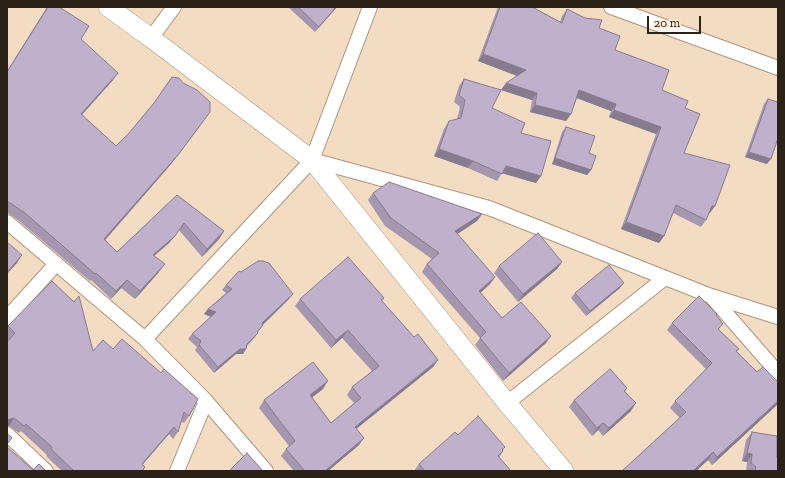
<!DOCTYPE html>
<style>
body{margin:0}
#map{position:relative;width:785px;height:478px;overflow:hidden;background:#f4dcc3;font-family:"Zilla Slab",serif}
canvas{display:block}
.frame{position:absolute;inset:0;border:8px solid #2b2218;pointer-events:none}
.scale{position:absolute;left:647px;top:16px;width:54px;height:18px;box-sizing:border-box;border:2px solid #2b2218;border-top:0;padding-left:5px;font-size:12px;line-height:14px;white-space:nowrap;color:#2b2218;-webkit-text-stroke:3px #feead6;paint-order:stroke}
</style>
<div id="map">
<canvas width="785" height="478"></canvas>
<div class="frame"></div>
<div class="scale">20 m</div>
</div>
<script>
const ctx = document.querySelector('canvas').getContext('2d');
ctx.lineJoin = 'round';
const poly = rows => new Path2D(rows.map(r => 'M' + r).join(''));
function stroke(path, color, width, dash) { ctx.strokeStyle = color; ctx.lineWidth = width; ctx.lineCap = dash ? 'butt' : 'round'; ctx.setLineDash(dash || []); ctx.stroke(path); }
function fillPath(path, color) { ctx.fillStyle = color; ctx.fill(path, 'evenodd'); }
const street = poly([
 [611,7,778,68],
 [151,38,174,7],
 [312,160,489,208,711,296,778,317],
 [7,222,145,339,206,401,266,471],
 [711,296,778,373],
 [7,318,56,264],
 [145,339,312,160,370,7],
 [507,403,665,278],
 [7,434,46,471],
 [177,471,206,401]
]);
const secondary = poly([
 [108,7,151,38,312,160,507,403,564,471]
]);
stroke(street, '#ac957e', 16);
stroke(secondary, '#ac957e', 20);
stroke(street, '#fff', 14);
stroke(secondary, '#fff', 19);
fillPath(poly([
 [47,7,81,39,113,80,82,115,116,146,172,163,105,240,117,252,177,195,224,231,219,239,202,257,179,230,169,243,154,256,159,272,135,299,121,288,111,299,91,280,90,281,19,221,7,212,7,71],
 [288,7,337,7,315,32],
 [498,7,532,7,560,22,562,16,567,9,599,28,615,50,662,90,685,108,684,153,710,213,709,213,706,220,701,227,673,213,664,236,659,243,621,229,656,134,609,117,611,111,577,98,571,114,566,121,530,112,532,100,501,90,506,83,517,76,478,61],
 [464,79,492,108,521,133,541,176,536,183,502,173,497,181,468,168,434,156,444,129,449,121,457,119,460,107,454,102,459,86],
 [768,99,767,164,745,157,764,104],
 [566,127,589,153,591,170,587,175,552,164,562,132],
 [373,193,482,214,477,221,457,234,495,277,490,284,480,293,502,318,546,343,503,381,475,345,480,338,422,272,427,264,432,259,385,226,368,200],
 [562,262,557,269,518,302,494,273,499,266],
 [226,285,289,299,263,325,254,338,247,346,243,354,236,354,214,373,195,350,197,347,188,339,192,334,211,317,204,314,208,309,226,293,222,290],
 [620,288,586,316,571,298,575,293],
 [384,298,382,301,414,337,438,360,433,367,356,429,359,445,328,471,294,471,281,456,286,449,289,446,259,408,264,400,323,389,312,397,331,423,354,403,347,395,352,387,372,371,342,338,331,348,295,306,300,299],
 [716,315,719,330,737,352,757,372,778,382,778,404,712,465,708,460,696,471,622,471,680,418,670,408,675,401,706,369,667,330,672,323],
 [8,326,93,351,189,416,184,423,181,421,178,432,173,439,169,434,142,465,142,471,62,471,46,456,47,455,21,431,19,433,9,426,9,340,7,337,7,327],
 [627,388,625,392,631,411,603,436,598,430,592,436,569,407,574,400],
 [752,432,777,457,778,471,746,471,747,462,742,461,746,440],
 [505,447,499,458,511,471,414,471,419,464]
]), '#a497af');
fillPath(poly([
 [336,7,337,7,315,32,319,27],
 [483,54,526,70,520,77,478,61],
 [118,73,113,80,76,121,81,114],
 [506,83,537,93,532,100,501,90],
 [579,90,616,104,611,111,574,97],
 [535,105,571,114,566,121,530,112],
 [614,110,661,127,656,134,609,117],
 [205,119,172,163,99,247,104,239],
 [439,149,473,161,468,168,434,156],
 [749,152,771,159,767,164,745,157],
 [555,158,591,170,587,175,552,164],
 [506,166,541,176,536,183,501,173],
 [712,206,715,206,710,213,706,213],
 [482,214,477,221,450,239,455,231],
 [626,222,664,236,659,243,621,229],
 [224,231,219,239,202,257,207,249],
 [175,236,169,243,147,262,153,255],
 [22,255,17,263,7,274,7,272],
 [562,262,557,269,518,302,523,294],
 [165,264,159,272,135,299,140,291],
 [495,277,490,284,474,299,479,291],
 [127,280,121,288,111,299,116,291],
 [624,283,620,288,586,316,590,311],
 [293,294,289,299,259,328,262,323],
 [208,309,216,312,212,317,204,314],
 [348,330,342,338,331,348,336,340],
 [258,333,254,338,243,349,246,349,243,354,236,354,214,373,218,367,240,349,247,344],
 [551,336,546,343,503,381,509,373],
 [438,360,433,367,350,434,355,427],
 [328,381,323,389,305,403,310,395],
 [778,401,778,404,712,465,717,457],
 [636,403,631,411,603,436,609,428],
 [14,418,9,426,7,426,7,420],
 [603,423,598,430,592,436,597,428],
 [174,427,169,434,137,471,142,464],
 [364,438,359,445,328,471,325,471],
 [713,452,708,460,696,471,693,471],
 [747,453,752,454,747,462,742,461]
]), '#867b8f');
const building = poly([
 [48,7,59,7,89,26,81,39,118,73,81,114,116,146,129,133,154,103,172,77,179,78,183,83,197,90,210,102,210,112,178,155,104,239,117,252,177,195,224,231,207,249,184,223,175,236,153,255,165,264,140,291,127,280,116,291,96,273,95,274,25,213,7,201,7,72,48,7],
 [298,7,336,7,319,27,298,7],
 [500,7,532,7,562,23,567,9,585,18,602,20,599,28,620,36,615,50,669,70,662,90,688,101,685,108,700,114,684,153,730,165,715,206,712,206,706,220,676,205,664,236,626,222,661,127,614,110,616,104,579,90,571,114,535,105,537,93,506,83,526,70,483,54,500,7],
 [464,79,501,90,492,108,525,123,521,133,551,141,541,176,506,166,502,174,473,161,439,149,449,121,461,118,465,100,459,95,464,79],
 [768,99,778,102,778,138,771,159,749,152,768,99],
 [566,127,595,136,589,153,596,156,591,170,555,158,566,127],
 [389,182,482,214,455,231,495,277,479,291,502,318,521,302,551,336,509,373,480,338,486,332,427,264,439,253,391,218,373,193,389,182],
 [538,233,562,262,523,294,499,266,538,233],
 [7,242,22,255,7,272,7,242],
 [348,257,384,298,381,300,414,337,418,334,438,360,355,427,364,438,325,471,305,471,286,449,295,441,264,400,313,362,328,381,310,395,331,423,361,398,352,387,379,366,348,330,336,340,300,299,348,257],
 [258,261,263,261,269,263,293,294,262,323,263,325,257,332,258,333,247,344,246,349,240,349,218,367,199,345,201,341,192,334,216,312,208,309,232,289,226,285,239,271,241,272,258,261],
 [609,265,624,283,590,311,575,293,609,265],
 [52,281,74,302,79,296,93,351,103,340,113,349,122,339,161,373,164,369,198,399,189,416,184,412,178,432,174,427,142,464,145,467,142,471,74,471,51,449,52,447,26,424,24,426,14,418,7,420,7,342,15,333,8,326,52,281],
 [699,296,717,314,716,315,723,324,718,329,739,349,736,351,757,372,763,367,778,382,778,401,717,457,713,452,693,471,622,471,686,412,675,401,712,363,672,323,699,296],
 [610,369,627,388,624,391,636,403,609,428,603,423,597,428,574,400,610,369],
 [478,416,505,447,502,450,503,451,498,456,511,471,425,471,419,464,455,432,458,435,478,416],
 [752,432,777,436,777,457,778,458,778,471,755,471,756,467,751,463,752,454,747,453,752,432],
 [7,433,12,438,7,444,7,433],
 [7,447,33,470,39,464,45,470,45,471,7,471,7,447],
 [247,453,263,471,229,471,247,453]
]);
fillPath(building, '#bfb0cc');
stroke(building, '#867b8f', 1);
</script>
